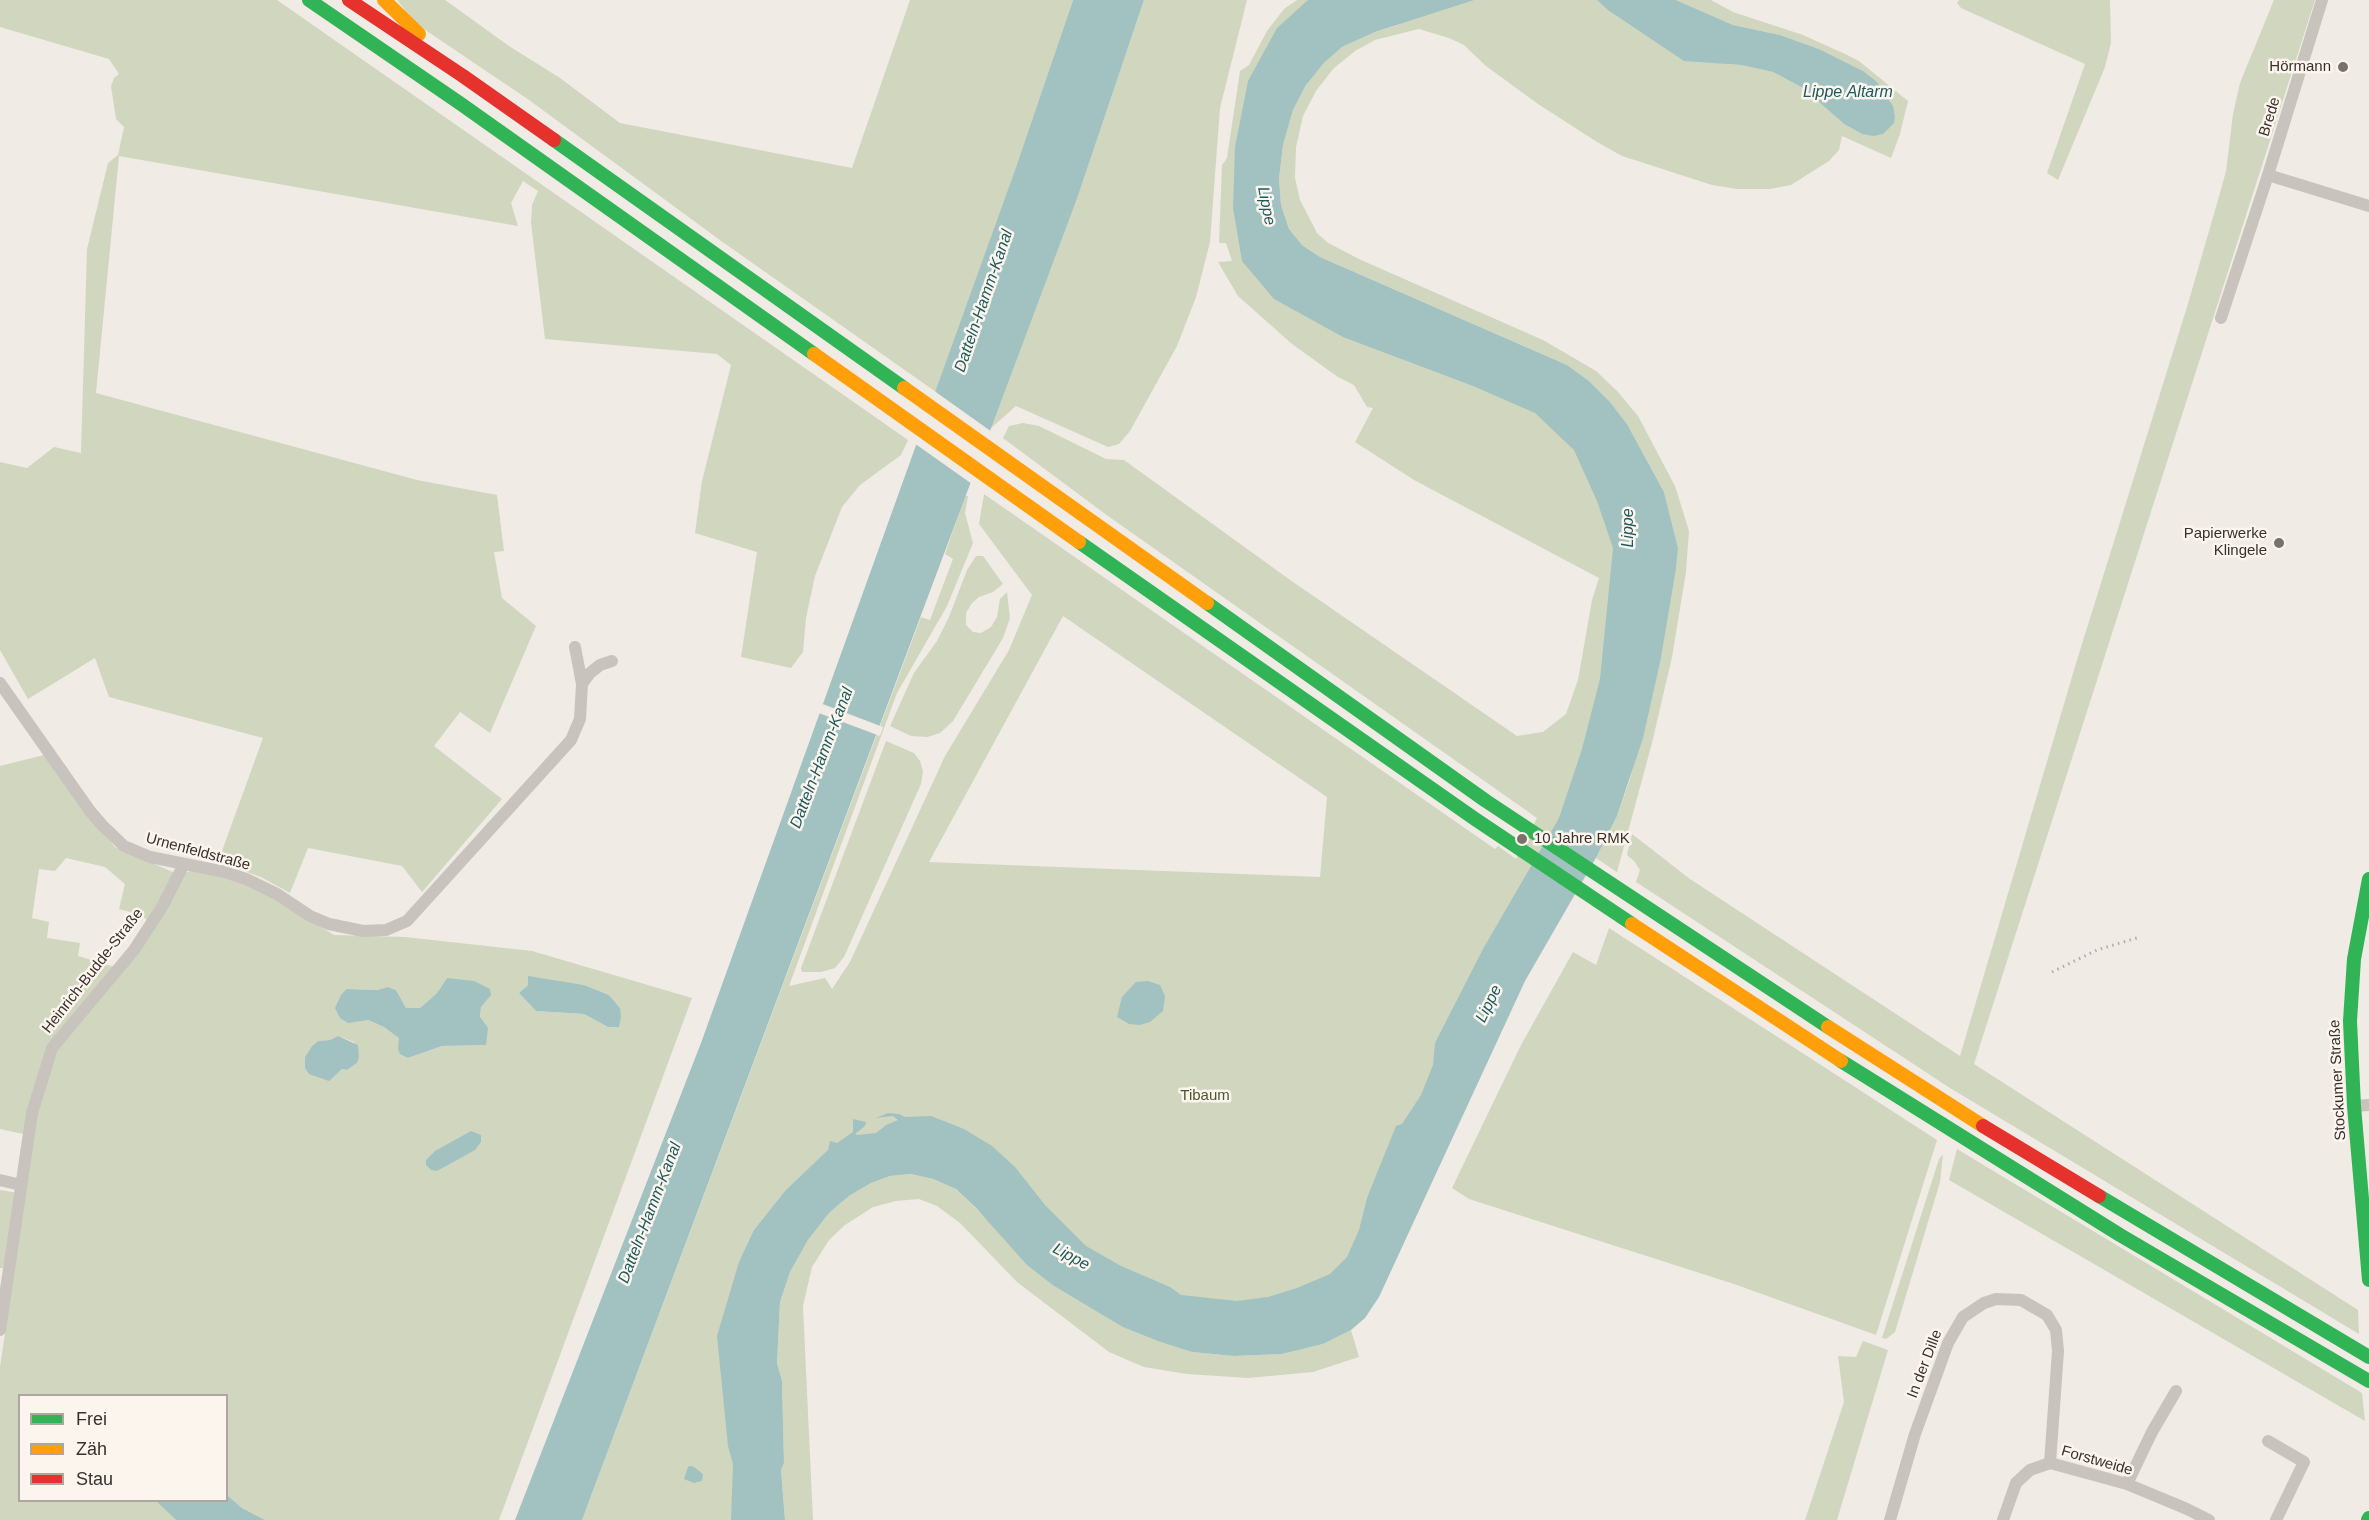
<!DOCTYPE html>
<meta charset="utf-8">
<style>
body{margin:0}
#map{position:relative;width:2369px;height:1520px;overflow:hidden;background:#f0ebe5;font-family:Arial,sans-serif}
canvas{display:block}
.legend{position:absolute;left:18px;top:1394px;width:210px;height:108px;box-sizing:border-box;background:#fbf5ee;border:2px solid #aea6a0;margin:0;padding:8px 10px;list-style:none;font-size:18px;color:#3b302b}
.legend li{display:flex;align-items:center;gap:12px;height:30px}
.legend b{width:30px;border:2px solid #aea6a0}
</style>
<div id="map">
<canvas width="2369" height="1520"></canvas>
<ul class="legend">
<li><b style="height:8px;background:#30b455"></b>Frei</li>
<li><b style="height:8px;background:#ff9f0a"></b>Zäh</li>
<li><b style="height:8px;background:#e5322d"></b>Stau</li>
</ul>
</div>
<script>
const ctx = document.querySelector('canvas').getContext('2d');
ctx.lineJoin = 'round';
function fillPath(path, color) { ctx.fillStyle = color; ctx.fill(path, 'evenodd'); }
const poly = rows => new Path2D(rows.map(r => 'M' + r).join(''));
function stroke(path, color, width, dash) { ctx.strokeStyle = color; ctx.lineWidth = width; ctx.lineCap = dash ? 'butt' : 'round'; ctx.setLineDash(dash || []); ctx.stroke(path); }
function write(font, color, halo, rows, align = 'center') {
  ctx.font = font + ' Arial,sans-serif'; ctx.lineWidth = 5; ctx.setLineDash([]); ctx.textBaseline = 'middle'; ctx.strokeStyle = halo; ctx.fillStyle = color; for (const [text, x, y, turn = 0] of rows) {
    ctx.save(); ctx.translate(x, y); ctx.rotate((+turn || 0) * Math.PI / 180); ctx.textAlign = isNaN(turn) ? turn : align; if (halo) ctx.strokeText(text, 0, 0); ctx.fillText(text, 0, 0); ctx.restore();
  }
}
fillPath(poly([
 [0,0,277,0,908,440,901,455,860,485,842,507,815,576,806,618,803,652,791,668,741,657,757,552,695,533,702,481,731,365,717,354,545,339,531,223,532,205,538,191,523,181,511,203,518,226,119,156,96,393,417,480,497,495,504,551,494,552,502,598,536,626,490,733,460,712,434,746,502,799,422,892,402,866,308,848,290,893,261,877,218,862,263,738,109,697,95,658,28,699,0,650,0,462,27,468,54,447,81,453,87,249,108,163,118,155,124,127,116,119,111,86,114,78,119,74,109,59,0,27],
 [397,0,445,0,509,46,560,78,620,123,852,168,910,0,1073,0,1015,170,936,392,724,243,529,100,415,23],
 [1144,0,1247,0,1220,108,1210,242,1196,297,1177,346,1130,431,1119,444,1108,447,1016,406,990,429,1078,196],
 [1297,0,1623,0,1724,64,1741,65,1773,72,1803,88,1844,124,1862,134,1863,71,1819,49,1780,35,1733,25,1676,0,1711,0,1733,12,1803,35,1845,54,1859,61,1908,101,1900,134,1891,158,1842,136,1839,150,1829,161,1791,185,1770,189,1737,189,1712,185,1622,156,1597,142,1538,104,1486,66,1464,45,1449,38,1419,29,1375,40,1355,51,1333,69,1316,91,1303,116,1296,147,1295,178,1300,200,1317,233,1328,243,1361,260,1543,340,1596,371,1618,392,1638,416,1675,486,1689,531,1686,572,1672,657,1652,743,1617,872,1596,858,1617,816,1630,779,1661,658,1678,548,1664,492,1627,424,1610,402,1589,381,1567,365,1320,257,1302,245,1289,229,1281,205,1279,179,1283,145,1293,110,1306,85,1324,63,1342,47,1375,32,1401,24,1303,45,1261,221,1599,432,1631,670,1359,1279,1201,1327,928,1150,783,1232,760,1520,582,1520,921,617,930,620,953,559,945,554,965,496,968,496,965,513,973,543,947,606,897,693,789,986,825,978,832,989,850,962,945,756,1009,650,1032,595,979,524,984,494,1495,849,1498,846,1516,859,1537,818,1108,516,1003,438,1009,426,1023,423,1039,426,1106,459,1124,460,1293,582,1517,736,1543,732,1566,714,1578,680,1592,600,1599,578,1414,480,1355,442,1373,408,1367,407,1354,385,1338,377,1292,344,1238,296,1218,262,1232,261,1226,243,1219,243,1222,165,1227,158,1240,71,1249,65,1267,31,1284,9],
 [1063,616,1327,797,1320,877,929,862],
 [1959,0,2110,0,2111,43,2105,67,2058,180,2047,173,2085,64,1961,8,1957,3],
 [2274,0,2315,0,1974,1064,2358,1310,2359,1334,1950,1088,1636,882,1640,870,1634,861,1627,855,1632,834,1690,879,1960,1056,2077,660,2187,307,2220,193,2226,171,2233,114,2240,83],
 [976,556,983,556,1003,584,993,592,979,597,972,603,966,613,966,625,973,632,981,633,991,627,997,617,1000,599,1007,592,1010,618,1003,638,953,721,940,733,927,737,911,736,890,726,914,673,937,641,949,617,967,570],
 [886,741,914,753,920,761,923,771,921,784,844,957,835,968,821,972,802,972,801,968],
 [44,755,115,847,175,873,149,922,142,915,119,909,125,884,105,867,66,858,55,871,39,869,32,918,49,922,47,938,80,943,78,956,115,967,57,1034,23,1134,0,1129,0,766],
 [190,871,220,876,265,891,334,935,405,937,532,951,692,998,499,1520,265,1520,242,1508,227,1495,226,1396,20,1396,20,1500,156,1501,176,1520,0,1520,0,1367,37,1115,56,1049,186,873],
 [447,978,490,995,481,1007,480,1017,486,1045,442,1046,408,1058,400,1038,384,1027,368,1020,347,989,377,990,388,987,396,990,406,1008,420,1008,437,993],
 [561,982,584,985,609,995,620,1008,608,1027,584,1014,536,1011,519,993,528,985],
 [338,1036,354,1042,357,1063,347,1070,342,1069,329,1080,305,1068,305,1057,312,1046,318,1041,330,1040],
 [1609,928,1937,1140,1876,1335,1734,1284,1469,1199,1452,1188,1521,1045,1573,952,1596,965],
 [1957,1149,2362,1393,2365,1421,1949,1180],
 [1943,1154,1940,1182,1895,1332,1886,1339,1882,1338,1939,1159],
 [911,1174,933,1179,956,1189,1054,1286,1085,1304,1192,1352,1234,1356,1282,1354,1323,1344,1351,1330,1359,1357,1313,1372,1248,1378,1187,1374,1144,1367,1109,1352,1017,1282,960,1223,937,1206,919,1199,896,1201,873,1207,845,1225,829,1240,812,1267,803,1306,813,1520,785,1520,781,1470,784,1463,782,1381,777,1363,780,1302,790,1272,808,1240,829,1213,849,1196,871,1183,890,1176],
 [0,1190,18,1193,3,1268,0,1268],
 [1863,1341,1888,1350,1837,1520,1805,1520,1844,1402,1838,1356,1856,1357]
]), '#d1d6bf');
fillPath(poly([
 [1073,0,1144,0,1078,196,582,1520,515,1520,701,1043,1015,170],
 [1308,0,1474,0,1375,32,1342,47,1324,63,1306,85,1293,110,1283,145,1279,179,1281,205,1289,229,1302,245,1320,257,1567,365,1589,381,1610,402,1627,424,1664,492,1678,548,1676,568,1661,658,1643,738,1617,816,1597,856,1525,981,1379,1297,1365,1318,1351,1330,1323,1344,1282,1354,1234,1356,1192,1352,1158,1341,1123,1327,1054,1286,1027,1265,976,1208,956,1189,933,1179,911,1174,890,1176,871,1183,849,1196,829,1213,808,1240,790,1272,780,1302,777,1363,782,1381,784,1463,781,1470,785,1520,731,1520,733,1464,728,1446,717,1336,739,1262,754,1230,786,1190,828,1150,830,1141,837,1143,853,1132,853,1119,866,1122,865,1126,855,1134,857,1135,876,1133,886,1125,898,1120,893,1116,876,1118,888,1113,899,1114,905,1117,931,1116,964,1129,992,1146,1015,1167,1045,1205,1086,1246,1121,1266,1170,1287,1181,1295,1237,1301,1268,1297,1297,1288,1330,1274,1347,1257,1359,1230,1367,1198,1396,1126,1402,1124,1421,1095,1433,1065,1435,1043,1483,949,1559,818,1582,749,1600,679,1613,548,1597,501,1574,450,1535,413,1473,386,1343,337,1274,299,1242,261,1233,208,1235,147,1248,81,1277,28],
 [1597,0,1676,0,1733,25,1780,35,1819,49,1863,71,1877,82,1893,106,1895,117,1894,123,1883,134,1874,136,1862,134,1844,124,1803,88,1773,72,1741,65,1684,61,1608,10],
 [528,976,584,985,609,995,620,1008,621,1017,619,1027,608,1027,584,1014,536,1011,519,993,528,985],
 [447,978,474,981,490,989,491,995,481,1007,480,1017,488,1028,486,1045,442,1046,408,1058,400,1054,398,1049,399,1038,384,1027,368,1020,348,1023,340,1018,335,1008,341,995,347,989,377,990,388,987,396,990,406,1008,420,1008,437,993],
 [1148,981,1160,985,1165,996,1163,1011,1150,1022,1140,1025,1129,1024,1117,1017,1122,997,1136,982],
 [338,1036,358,1045,359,1057,357,1063,347,1070,342,1069,329,1081,309,1074,305,1068,305,1057,312,1046,318,1041,330,1040],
 [471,1131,481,1135,481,1142,475,1150,437,1171,431,1170,426,1165,426,1160,435,1151],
 [690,1466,694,1467,703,1474,702,1481,694,1483,684,1479,688,1467],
 [227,1495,242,1508,265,1520,176,1520,156,1501,226,1500]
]), '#a1c2c1');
fillPath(poly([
 [933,390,992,432,972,484,914,443],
 [820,703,883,727,880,736,816,712]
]), '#f0ebe5');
stroke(poly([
 [2322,0,2268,175,2369,206],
 [2221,318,2268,175],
 [575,647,582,684],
 [0,683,90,811,102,825,124,846,150,857,225,872,246,879,277,894,310,916,329,924,363,931,386,930,407,921,571,740,580,719,582,684,590,673,600,665,612,661],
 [2354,1106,2369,1105],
 [0,1180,21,1185],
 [0,1330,32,1113,52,1048,134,950,162,907,184,864],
 [2268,1441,2304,1462,2276,1520],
 [2127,1484,2152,1432,2176,1391],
 [1890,1520,1915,1434,1948,1343,1963,1317,1984,1303,1996,1299,2021,1300,2047,1315,2056,1330,2058,1351,2050,1463],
 [2003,1520,2016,1483,2030,1470,2050,1463,2127,1484,2187,1509,2209,1520]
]), '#c9c3be', 12);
stroke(poly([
 [309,0,461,104,814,354],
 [554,140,904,388],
 [1079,542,1475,819,1632,924],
 [1207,603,1486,801,1828,1027],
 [2369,879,2354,959,2350,1021,2354,1106,2369,1280],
 [1841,1061,2120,1235,2369,1381],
 [2099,1196,2369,1357],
 [2368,1520,2369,1518]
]), '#30b455', 14);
stroke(poly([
 [384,0,419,34],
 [814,354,1079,542],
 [904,388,1207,603],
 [1632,924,1841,1061],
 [1828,1027,1983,1126]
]), '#ff9f0a', 14);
stroke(poly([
 [349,0,463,76,554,140],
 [1983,1126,2099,1196]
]), '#e5322d', 14);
stroke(poly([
 [2052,972,2097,950,2140,937]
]), '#b1aca8', 3, [1.5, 4.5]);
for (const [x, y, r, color] of [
 [2343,67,6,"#7a716c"],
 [2279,543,6,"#7a716c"],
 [1522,839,6,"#7a716c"]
]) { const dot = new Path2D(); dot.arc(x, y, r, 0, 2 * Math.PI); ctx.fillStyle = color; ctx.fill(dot); stroke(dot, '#fbf5ee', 2); }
write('15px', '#3b302b', '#fbf5ee', [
 ["Hörmann",2331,67],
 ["Papierwerke",2267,534],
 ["Klingele",2267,551],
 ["10 Jahre RMK",1534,839,"left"]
], 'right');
write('15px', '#3b302b', '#fbf5ee', [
 ["Brede",2270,117,-73],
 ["Urnenfeldstraße",198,852,15],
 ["Heinrich-Budde-Straße",93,971,-52],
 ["Stockumer Straße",2338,1080,-93],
 ["In der Dille",1925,1364,-69],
 ["Forstweide",2097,1461,16]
]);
write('15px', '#4a5a2e', '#fbf5ee', [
 ["Tibaum",1205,1096]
]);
write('italic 16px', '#1f5a5e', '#fbf5ee', [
 ["Lippe Altarm",1848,93],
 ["Lippe",1266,206,79],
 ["Datteln-Hamm-Kanal",984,301,-71],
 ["Lippe",1629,528,-90],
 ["Datteln-Hamm-Kanal",822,758,-69],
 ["Lippe",1489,1004,-64],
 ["Datteln-Hamm-Kanal",650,1213,-69],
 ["Lippe",1071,1257,28]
]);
</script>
